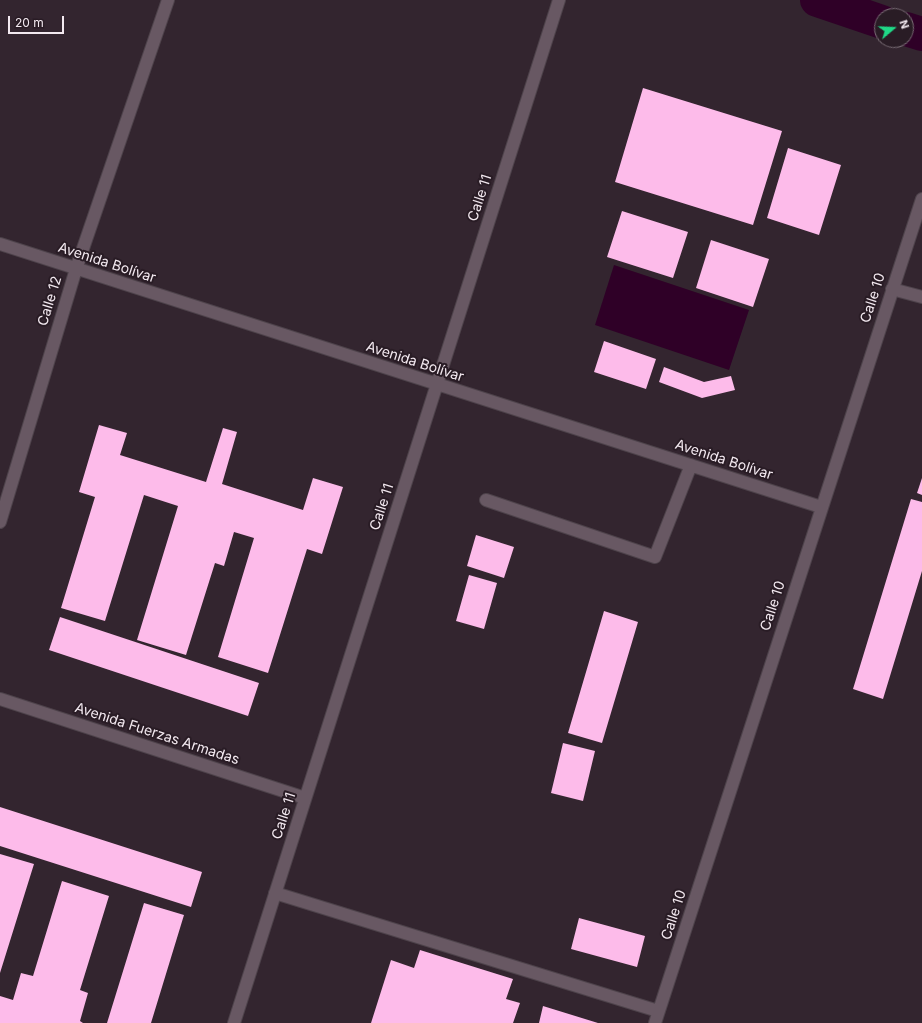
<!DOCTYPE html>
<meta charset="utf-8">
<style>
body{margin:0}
#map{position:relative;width:922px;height:1023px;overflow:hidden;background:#33252f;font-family:Inter,sans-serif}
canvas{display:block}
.north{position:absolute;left:874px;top:8px;width:40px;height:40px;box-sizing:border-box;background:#291c25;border:1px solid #7a6e76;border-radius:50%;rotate:71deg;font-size:11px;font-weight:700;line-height:16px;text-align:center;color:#f3e9f0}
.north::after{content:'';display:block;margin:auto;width:14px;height:18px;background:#1fd887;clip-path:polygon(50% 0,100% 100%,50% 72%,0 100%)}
.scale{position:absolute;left:8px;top:16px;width:56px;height:18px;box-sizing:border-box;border:2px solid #f3e9f0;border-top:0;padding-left:5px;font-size:12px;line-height:14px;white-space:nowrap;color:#f3e9f0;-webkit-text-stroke:3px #291c25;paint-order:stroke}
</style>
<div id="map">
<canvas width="922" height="1023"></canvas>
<div class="north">N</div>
<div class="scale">20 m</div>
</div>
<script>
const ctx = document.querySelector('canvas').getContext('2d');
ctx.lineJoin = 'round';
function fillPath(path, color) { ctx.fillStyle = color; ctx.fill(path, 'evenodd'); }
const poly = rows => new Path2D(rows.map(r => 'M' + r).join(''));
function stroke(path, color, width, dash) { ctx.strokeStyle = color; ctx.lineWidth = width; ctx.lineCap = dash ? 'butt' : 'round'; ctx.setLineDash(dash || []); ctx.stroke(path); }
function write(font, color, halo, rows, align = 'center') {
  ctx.font = font + ' Inter,sans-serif'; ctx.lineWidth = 4; ctx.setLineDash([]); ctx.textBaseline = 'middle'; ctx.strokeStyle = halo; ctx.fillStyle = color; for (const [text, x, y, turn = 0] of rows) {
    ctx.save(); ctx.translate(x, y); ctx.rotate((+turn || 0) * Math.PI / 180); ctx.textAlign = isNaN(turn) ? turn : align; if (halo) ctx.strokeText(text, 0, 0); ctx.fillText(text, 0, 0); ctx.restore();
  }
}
fillPath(poly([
 [614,265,749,310,729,370,595,325]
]), '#2f0027');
stroke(poly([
 [817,0,882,22],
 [906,29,922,34]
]), '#2f0027', 34);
fillPath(poly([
 [643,88,782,131,753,225,615,182],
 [788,148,841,165,819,235,767,218],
 [622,211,688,232,673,278,607,257],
 [711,240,769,259,753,307,696,288],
 [604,341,656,359,646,389,594,372],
 [664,367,704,382,731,376,735,390,702,398,659,382],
 [99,425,127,433,120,455,206,482,223,428,237,432,222,484,303,510,313,478,343,487,322,554,307,549,268,673,218,657,254,538,234,532,224,566,215,563,186,655,137,640,178,506,144,495,105,621,61,608,95,497,79,492],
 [922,478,922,495,917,493],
 [911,499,922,502,922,571,883,699,853,689],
 [476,535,514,547,504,578,467,566],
 [469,575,497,583,484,629,456,621],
 [604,611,638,622,602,743,568,733],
 [60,617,259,683,248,716,49,650],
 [563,743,595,751,583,801,551,793],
 [0,807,202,872,191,907,0,846],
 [0,854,34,864,0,973],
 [62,881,109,896,80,990,88,993,80,1021,83,1023,0,1023,0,996,13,1000,21,973,33,976],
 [144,903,184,915,151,1023,107,1023],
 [579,918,645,936,637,967,571,949],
 [420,950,513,979,506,999,520,1003,513,1023,371,1023,391,960,414,968],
 [543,1006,598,1023,539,1023]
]), '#fdbbea');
const minor = poly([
 [0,244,821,507],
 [892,289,922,297],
 [486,500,655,557,691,465],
 [0,522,76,269,168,0],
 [0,699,305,798],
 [275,893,658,1011],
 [234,1023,559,0],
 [655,1023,922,199]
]);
stroke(minor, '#4e434b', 14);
stroke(minor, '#685863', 12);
write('14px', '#f3e9f0', '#291c25', [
 ["Calle 11",480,198,-72],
 ["Avenida Bolívar",107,263,18],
 ["Calle 10",873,298,-72],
 ["Calle 12",50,301,-73],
 ["Avenida Bolívar",415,362,18],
 ["Avenida Bolívar",724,460,18],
 ["Calle 11",382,507,-72],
 ["Calle 10",773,606,-72],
 ["Avenida Fuerzas Armadas",157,734,18],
 ["Calle 11",284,816,-72],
 ["Calle 10",674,915,-72]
]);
</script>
